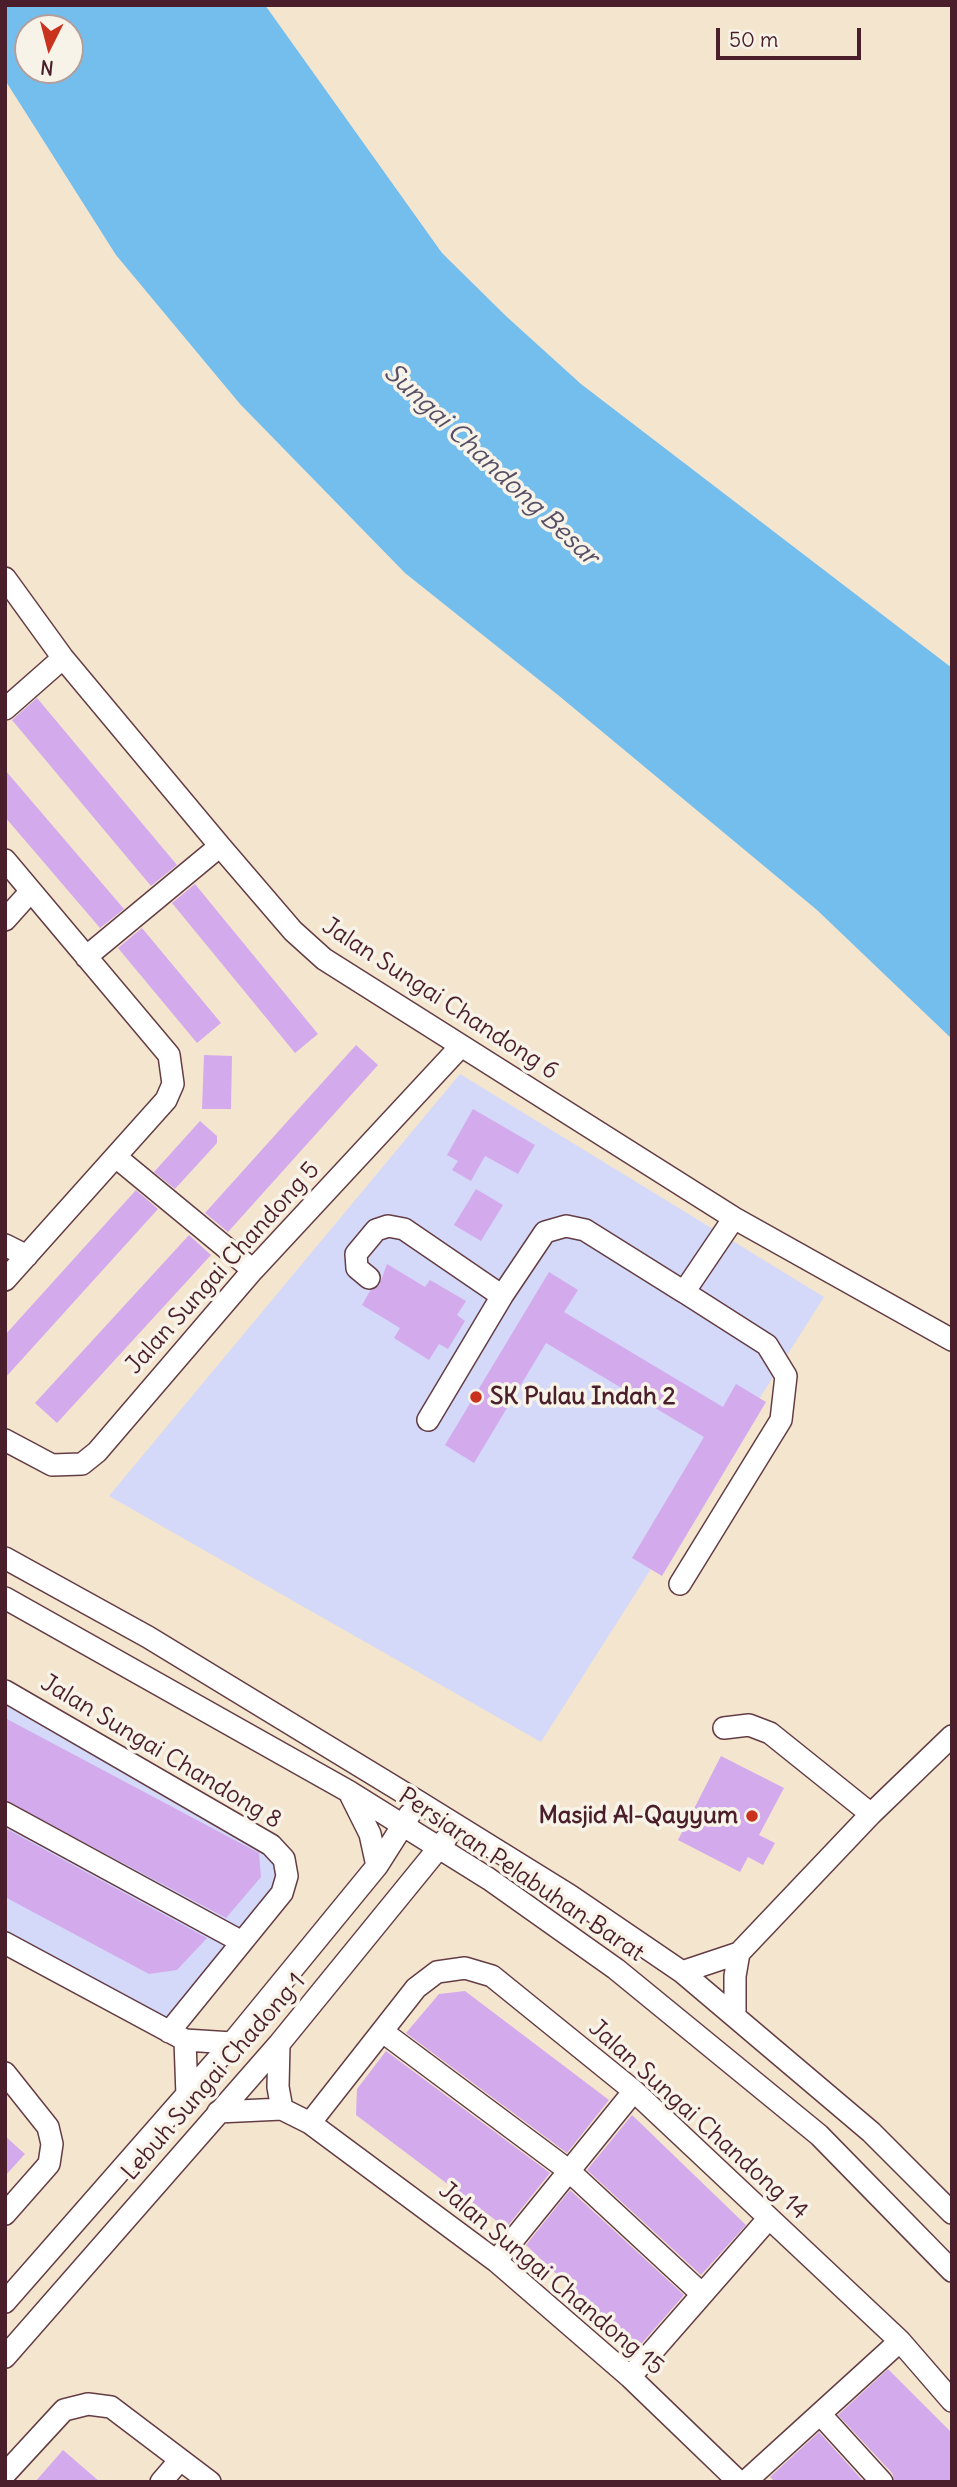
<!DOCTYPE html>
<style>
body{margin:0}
#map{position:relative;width:957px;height:2487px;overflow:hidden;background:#f4e5cf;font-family:Delius,sans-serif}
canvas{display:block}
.frame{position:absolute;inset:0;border:7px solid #4a1f2b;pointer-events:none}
.north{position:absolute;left:14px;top:14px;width:70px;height:70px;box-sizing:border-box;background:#f7f3e8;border:2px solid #b29e9c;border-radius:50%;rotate:186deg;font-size:19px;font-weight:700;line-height:28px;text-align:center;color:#4a1f2b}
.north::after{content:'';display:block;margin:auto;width:24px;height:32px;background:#c8321e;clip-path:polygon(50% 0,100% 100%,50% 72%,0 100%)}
.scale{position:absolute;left:716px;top:28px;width:145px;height:32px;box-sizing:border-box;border:4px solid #4a1f2b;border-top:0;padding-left:9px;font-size:21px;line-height:24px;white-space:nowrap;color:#4a1f2b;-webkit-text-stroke:5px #f7f3e8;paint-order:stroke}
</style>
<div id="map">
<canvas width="957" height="2487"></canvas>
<div class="frame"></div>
<div class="north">N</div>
<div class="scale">50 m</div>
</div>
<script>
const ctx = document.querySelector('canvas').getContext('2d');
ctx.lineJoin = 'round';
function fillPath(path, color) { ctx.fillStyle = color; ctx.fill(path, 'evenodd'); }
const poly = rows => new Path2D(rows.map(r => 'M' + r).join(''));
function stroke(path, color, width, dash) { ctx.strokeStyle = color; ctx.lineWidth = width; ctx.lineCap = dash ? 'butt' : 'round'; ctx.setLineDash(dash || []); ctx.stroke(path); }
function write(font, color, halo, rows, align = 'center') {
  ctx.font = font + ' Delius,sans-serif'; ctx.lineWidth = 7; ctx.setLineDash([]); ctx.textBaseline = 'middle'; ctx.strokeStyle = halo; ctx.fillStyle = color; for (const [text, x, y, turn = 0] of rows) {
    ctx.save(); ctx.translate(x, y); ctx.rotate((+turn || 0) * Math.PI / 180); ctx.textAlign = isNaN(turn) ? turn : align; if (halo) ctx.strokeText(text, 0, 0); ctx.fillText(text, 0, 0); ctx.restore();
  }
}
fillPath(poly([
 [460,1074,824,1297,541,1742,109,1496],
 [5,1701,264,1850,277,1862,279,1874,275,1890,168,2022,5,1934]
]), '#d4d8f9');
fillPath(poly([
 [5,5,265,5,442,253,507,317,581,384,952,668,952,1039,817,910,558,695,405,573,240,404,116,255,5,80],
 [28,28,70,28,70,70,28,70]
]), '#74beed');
fillPath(poly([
 [37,698,177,865,151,886,12,720],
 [5,770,124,909,100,928,5,817],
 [195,884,318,1034,295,1053,172,903],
 [142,928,221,1023,197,1043,118,948],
 [356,1045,378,1065,228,1232,205,1213],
 [204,1055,232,1056,231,1109,202,1109],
 [473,1109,535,1145,518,1174,485,1156,471,1181,452,1170,458,1161,447,1155],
 [200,1121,217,1136,217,1143,175,1189,154,1172],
 [476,1189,503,1205,481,1241,454,1225],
 [136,1190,158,1209,5,1378,5,1335],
 [189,1235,211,1255,57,1423,35,1403],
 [387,1264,425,1287,430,1280,466,1301,457,1315,465,1321,448,1349,439,1344,429,1360,394,1338,400,1328,362,1305,370,1291,379,1286],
 [549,1272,578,1290,564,1312,723,1407,736,1384,766,1402,662,1576,632,1558,704,1437,546,1343,474,1463,445,1445],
 [5,1718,259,1853,261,1877,226,1918,5,1800],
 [721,1756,784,1788,759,1835,775,1843,763,1865,748,1857,740,1872,678,1840],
 [5,1828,207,1938,177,1970,149,1974,5,1897],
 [465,1991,609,2100,567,2153,406,2033,439,1994],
 [386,2051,550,2173,506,2228,356,2115,357,2089],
 [632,2115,746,2225,701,2275,587,2170],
 [5,2136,25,2154,5,2176],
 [570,2190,684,2295,636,2350,526,2245],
 [888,2369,952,2433,952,2482,895,2482,892,2473,838,2415],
 [819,2432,864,2482,775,2482,770,2477],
 [63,2450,100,2482,35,2482]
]), '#d3abed');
const minor = poly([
 [5,578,63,658,220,846,293,931,324,959,734,1218,952,1340],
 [5,709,63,658],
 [5,860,169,1055,173,1084,166,1100,5,1280],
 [5,920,31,891],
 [86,957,220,846],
 [116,1157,253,1270],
 [5,1245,27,1256],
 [369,1278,357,1268,356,1254,376,1230,388,1226,404,1229,502,1296],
 [428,1420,502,1296,545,1232,566,1226,585,1230,684,1292,734,1218],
 [5,1440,52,1465,82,1464,97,1452,253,1270,461,1046],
 [5,1558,148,1637,419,1802,569,1895,682,1972,871,2132,952,2213],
 [680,1584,781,1420,786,1376,767,1345,684,1292],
 [5,1598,348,1791,489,1879,616,1969,819,2135,952,2271],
 [5,1691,271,1845,284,1859,287,1876,282,1893,169,2032],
 [724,1728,749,1725,770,1733,871,1814],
 [351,1796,370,1834,377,1866],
 [5,1813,242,1942],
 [5,1943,185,2040,232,2043],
 [682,1972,739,1953,871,1814,952,1736],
 [735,2015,735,1976,739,1953],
 [383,2032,568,2170,702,2294],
 [185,2040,187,2096],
 [279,2044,278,2087,282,2109],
 [5,2073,48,2127,52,2144,49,2164,5,2214],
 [218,2112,282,2109,310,2123,496,2261,630,2377,739,2482],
 [310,2123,416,1988,437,1972,465,1968,492,1976,634,2091,900,2341,952,2401],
 [496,2261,634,2091],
 [5,2302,232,2043,377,1866,410,1814],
 [5,2357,279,2044,446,1839],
 [630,2377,769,2218],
 [821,2415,882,2482],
 [5,2474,64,2410,88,2404,111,2407,210,2482],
 [161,2482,180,2460],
 [745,2482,900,2341]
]);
stroke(minor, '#643d44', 24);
stroke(minor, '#fff', 21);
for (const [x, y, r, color] of [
 [476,1397,7,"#c8321e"],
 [752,1816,7,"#c8321e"]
]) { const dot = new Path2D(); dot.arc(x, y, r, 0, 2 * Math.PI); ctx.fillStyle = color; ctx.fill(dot); stroke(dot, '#f7f3e8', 2.5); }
write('24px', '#4a1f2b', '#f7f3e8', [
 ["Jalan Sungai Chandong 6",440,999,33],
 ["Jalan Sungai Chandong 5",223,1268,-48],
 ["Jalan Sungai Chandong 8",161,1752,31],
 ["Persiaran Pelabuhan Barat",521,1875,34],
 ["Lebuh Sungai Chadong 1",214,2077,-49],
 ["Jalan Sungai Chandong 14",698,2120,42],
 ["Jalan Sungai Chandong 15",551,2279,40]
]);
write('bold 24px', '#4a1f2b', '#f7f3e8', [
 ["SK Pulau Indah 2",490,1397],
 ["Masjid Al-Qayyum",738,1816,"right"]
], 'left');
write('italic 26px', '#574f65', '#f7f3e8', [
 ["Sungai Chandong Besar",491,465,43]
]);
</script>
